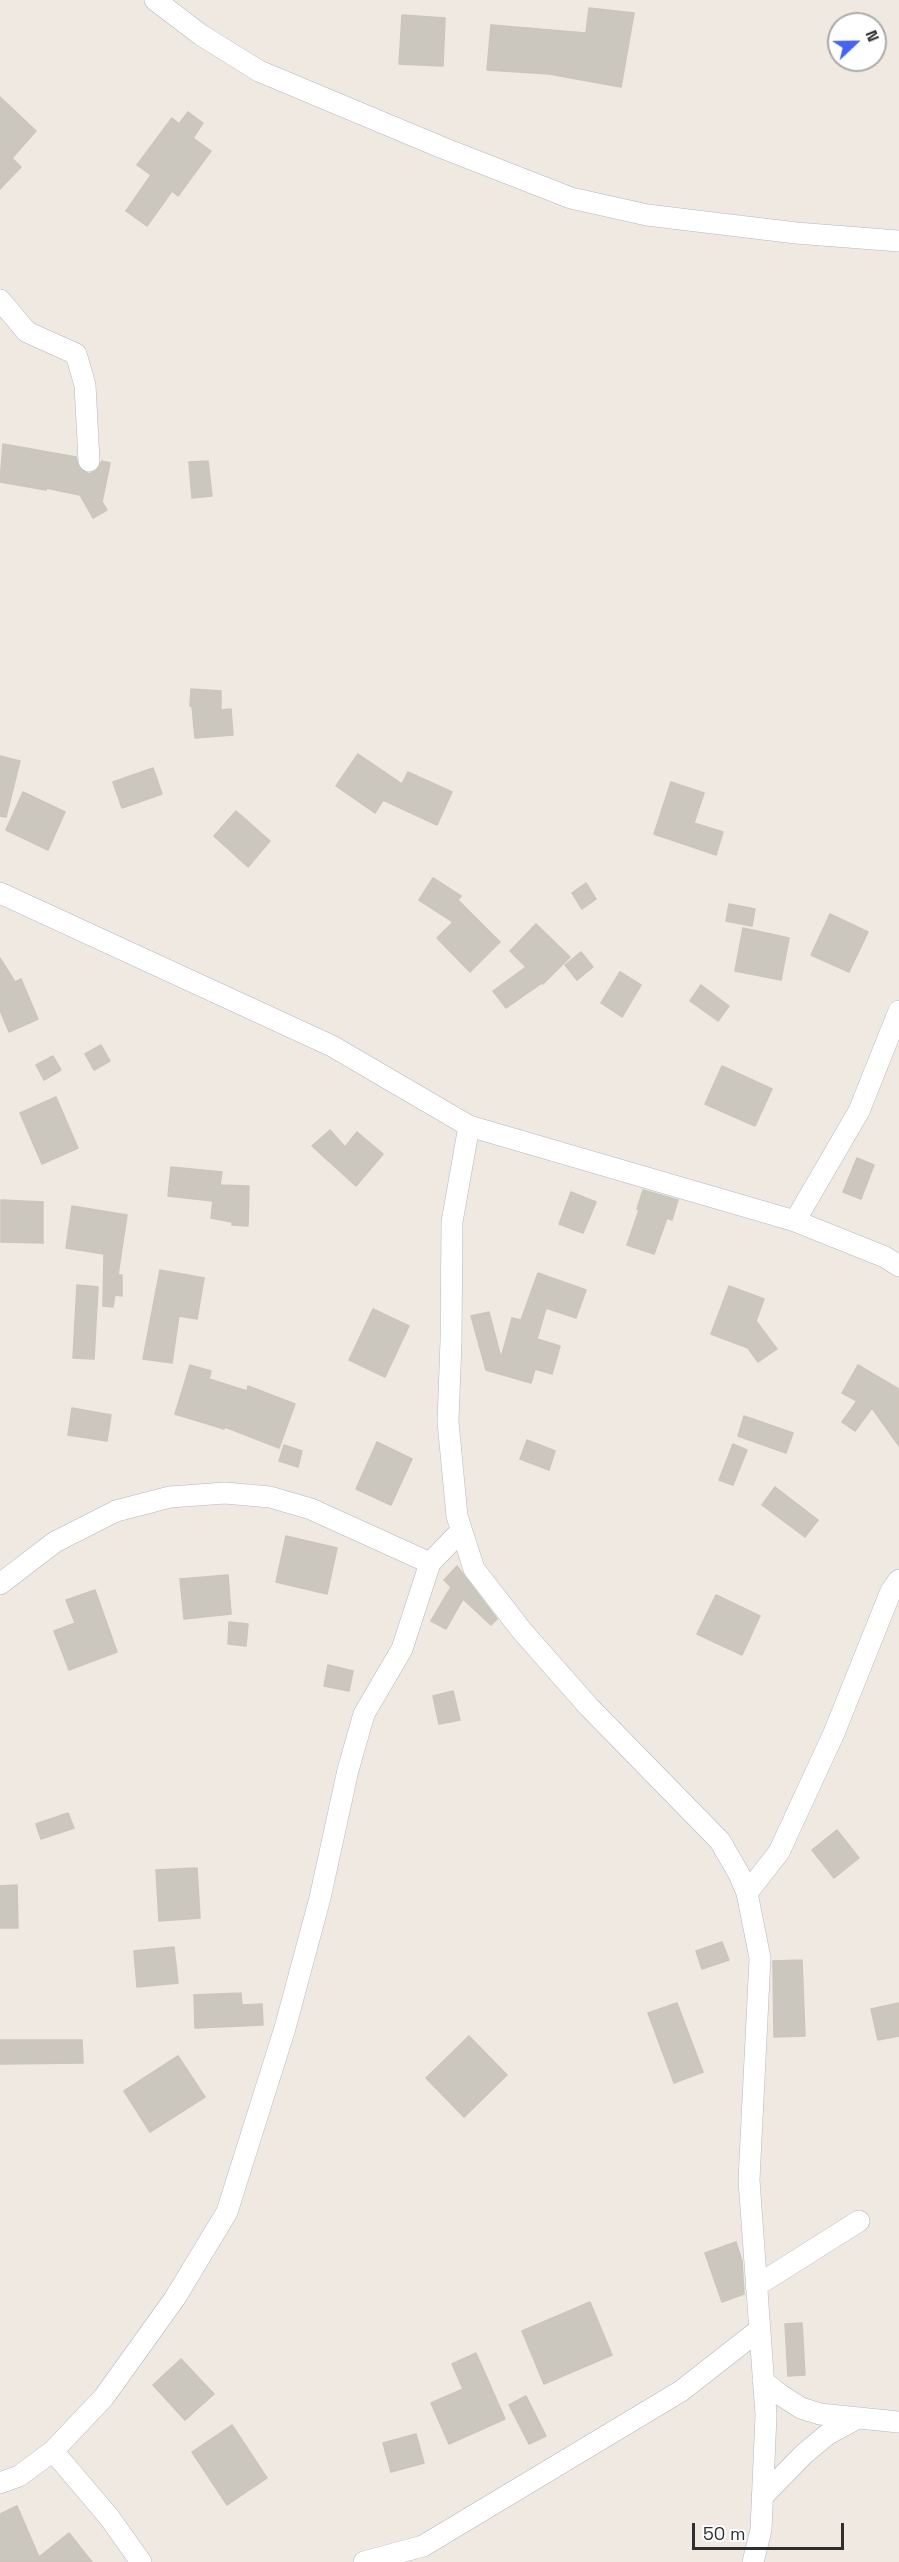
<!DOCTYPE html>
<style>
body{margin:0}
#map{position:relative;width:899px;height:2562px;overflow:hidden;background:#efe9e1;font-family:"Space Grotesk",sans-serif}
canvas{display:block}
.north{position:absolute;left:827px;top:12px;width:60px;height:60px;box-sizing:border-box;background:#fff;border:2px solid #ababab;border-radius:50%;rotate:68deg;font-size:16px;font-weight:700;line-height:24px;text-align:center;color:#2e2e2e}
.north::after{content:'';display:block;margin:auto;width:21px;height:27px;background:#4264fb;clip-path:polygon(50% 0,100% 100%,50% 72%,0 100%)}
.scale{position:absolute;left:692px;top:2523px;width:152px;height:27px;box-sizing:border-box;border:3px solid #2e2e2e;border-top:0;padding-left:8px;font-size:18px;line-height:21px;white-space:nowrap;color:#2e2e2e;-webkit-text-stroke:4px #fff;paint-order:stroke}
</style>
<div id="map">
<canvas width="899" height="2562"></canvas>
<div class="north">N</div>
<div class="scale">50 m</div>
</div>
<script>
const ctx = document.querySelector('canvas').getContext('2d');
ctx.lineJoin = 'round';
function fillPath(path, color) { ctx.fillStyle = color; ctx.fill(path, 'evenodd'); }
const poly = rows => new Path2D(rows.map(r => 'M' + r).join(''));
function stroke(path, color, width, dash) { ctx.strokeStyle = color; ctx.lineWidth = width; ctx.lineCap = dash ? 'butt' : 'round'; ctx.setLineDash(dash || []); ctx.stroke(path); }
const building = poly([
 [589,8,634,13,621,87,549,74,487,70,491,25,586,33,589,8],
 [402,15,445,18,443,66,399,64,402,15],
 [0,97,36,131,12,158,21,167,0,189,0,97],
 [188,112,203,123,193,138,211,151,178,196,172,191,147,226,126,211,151,175,137,165,172,118,179,124,188,112],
 [3,444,76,457,79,468,89,474,96,471,102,461,110,463,102,502,107,510,93,518,80,495,46,488,46,490,0,482,3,444],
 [208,461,212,496,192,498,189,462,208,461],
 [191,689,221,691,221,710,231,709,233,735,195,738,192,706,190,706,191,689],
 [358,754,402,784,408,772,452,792,437,825,383,800,375,813,336,786,358,754],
 [0,756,20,761,6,817,0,816,0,756],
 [153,768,162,794,122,808,113,782,153,768],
 [671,782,704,793,694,823,723,832,716,855,654,834,671,782],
 [23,792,65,812,48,850,6,830,23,792],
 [236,811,270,841,248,867,214,836,236,811],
 [433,878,461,896,458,900,500,942,470,972,437,938,453,922,419,900,433,878],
 [586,883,596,899,582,909,572,893,586,883],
 [729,904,755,909,752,926,726,921,729,904],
 [830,914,868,932,849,972,811,955,830,914],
 [536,924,570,957,543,984,542,983,506,1008,493,991,526,967,510,951,536,924],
 [743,928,789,938,781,980,735,971,743,928],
 [581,952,593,967,577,980,565,965,581,952],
 [0,958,15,982,21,979,38,1019,9,1032,0,1010,0,958],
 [620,972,641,985,622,1017,601,1003,620,972],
 [701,985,729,1006,718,1021,690,1001,701,985],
 [101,1045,110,1061,94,1070,85,1054,101,1045],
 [53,1056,61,1070,44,1080,36,1065,53,1056],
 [722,1066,772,1089,755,1126,705,1104,722,1066],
 [56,1097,78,1148,42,1164,20,1113,56,1097],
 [330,1130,345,1147,357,1132,383,1154,356,1186,312,1146,330,1130],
 [857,1158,874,1165,861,1199,843,1192,857,1158],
 [171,1167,222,1172,220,1185,249,1186,248,1226,232,1225,232,1222,211,1218,213,1201,168,1196,171,1167],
 [643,1190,678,1200,672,1220,667,1218,654,1254,627,1245,639,1210,637,1209,643,1190],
 [571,1192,596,1202,583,1233,559,1224,571,1192],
 [1,1200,43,1202,43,1243,1,1242,1,1200],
 [72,1206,127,1215,118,1275,122,1275,122,1296,115,1295,113,1307,103,1306,104,1254,66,1248,72,1206],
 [160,1270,204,1278,197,1319,179,1316,172,1363,143,1359,160,1270],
 [538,1273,586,1290,576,1318,546,1308,537,1339,560,1346,552,1374,535,1369,531,1383,486,1370,471,1316,489,1312,501,1358,512,1318,521,1320,538,1273],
 [77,1285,98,1287,94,1359,73,1358,77,1285],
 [729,1286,764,1299,756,1321,777,1349,758,1362,748,1348,711,1334,729,1286],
 [373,1309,409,1326,385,1377,349,1360,373,1309],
 [190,1365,211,1371,209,1379,247,1391,248,1386,295,1404,279,1448,225,1427,224,1429,175,1414,190,1365],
 [858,1365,899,1389,899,1446,872,1408,855,1431,842,1422,857,1401,842,1393,858,1365],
 [72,1408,111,1415,107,1441,68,1435,72,1408],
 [744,1416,793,1433,786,1453,738,1436,744,1416],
 [527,1440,555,1451,549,1470,520,1459,527,1440],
 [377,1442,412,1459,391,1505,356,1489,377,1442],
 [733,1444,747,1450,733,1485,719,1480,733,1444],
 [284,1445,302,1451,298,1467,279,1461,284,1445],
 [775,1487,818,1520,805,1537,762,1505,775,1487],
 [286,1536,337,1548,327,1594,276,1582,286,1536],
 [457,1566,497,1619,491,1625,463,1599,446,1629,431,1621,451,1587,444,1580,457,1566],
 [228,1575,231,1614,184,1619,180,1579,228,1575],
 [95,1590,117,1652,69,1670,54,1631,75,1623,66,1600,95,1590],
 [716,1595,760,1616,742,1655,697,1634,716,1595],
 [229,1622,248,1624,246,1646,228,1644,229,1622],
 [328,1665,353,1671,349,1691,324,1686,328,1665],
 [453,1691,460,1720,439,1724,433,1696,453,1691],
 [68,1813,74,1828,41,1839,36,1824,68,1813],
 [837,1830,859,1858,834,1878,812,1850,837,1830],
 [197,1868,200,1918,159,1921,156,1870,197,1868],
 [17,1885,18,1928,0,1928,0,1886,17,1885],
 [722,1942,729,1960,702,1969,696,1951,722,1942],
 [174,1947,178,1983,137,1987,134,1951,174,1947],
 [802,1960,805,2036,774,2037,773,1961,802,1960],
 [241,1993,242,2005,262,2004,263,2025,195,2028,194,1995,241,1993],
 [677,2003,703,2072,674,2083,648,2013,677,2003],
 [899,2003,899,2036,878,2040,871,2009,899,2003],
 [469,2036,507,2075,464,2117,426,2078,469,2036],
 [0,2040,82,2040,83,2063,0,2064,0,2040],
 [178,2056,205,2097,150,2132,124,2091,178,2056],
 [736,2242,742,2261,744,2294,722,2302,705,2253,736,2242],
 [590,2302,612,2355,544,2384,522,2331,590,2302],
 [802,2323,805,2375,788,2376,785,2324,802,2323],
 [476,2353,505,2419,449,2444,431,2403,463,2389,452,2364,476,2353],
 [181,2359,214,2394,185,2420,153,2385,181,2359],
 [526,2396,546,2436,529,2444,509,2405,526,2396],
 [232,2425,267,2478,227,2505,192,2452,232,2425],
 [416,2434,424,2463,391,2472,383,2443,416,2434],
 [17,2506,39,2557,69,2533,92,2562,0,2562,0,2514,17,2506]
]);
fillPath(building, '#cbc7bf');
stroke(building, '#cbc5ba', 1.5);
const street = poly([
 [155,0,201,35,259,71,443,148,571,198,647,215,796,233,899,241],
 [0,300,27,332,76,354,85,385,89,461],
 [0,893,332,1046,469,1126,795,1221,885,1257,899,1266],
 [469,1126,452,1222,451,1341,448,1422,457,1516,474,1569,522,1631,589,1707,720,1841,739,1874,747,1893,760,1958,749,2180,766,2415,761,2530,753,2562],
 [795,1221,859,1111,899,1011],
 [0,1584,55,1542,116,1511,170,1497,225,1493,270,1497,311,1509,430,1563],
 [747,1893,779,1852,834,1733,891,1591,899,1580],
 [756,2286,859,2221],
 [763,2381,779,2394,801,2408,820,2414,899,2422],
 [53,2451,109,2517,141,2562],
 [0,2483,19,2476,53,2451,104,2397,175,2298,227,2212,285,2028,320,1898,348,1770,364,1714,402,1649,430,1563,461,1531],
 [762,2497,804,2454,828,2434,858,2418],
 [364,2562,423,2546,681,2391,759,2330]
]);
stroke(street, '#b4b7c1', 22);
stroke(street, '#fff', 21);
</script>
